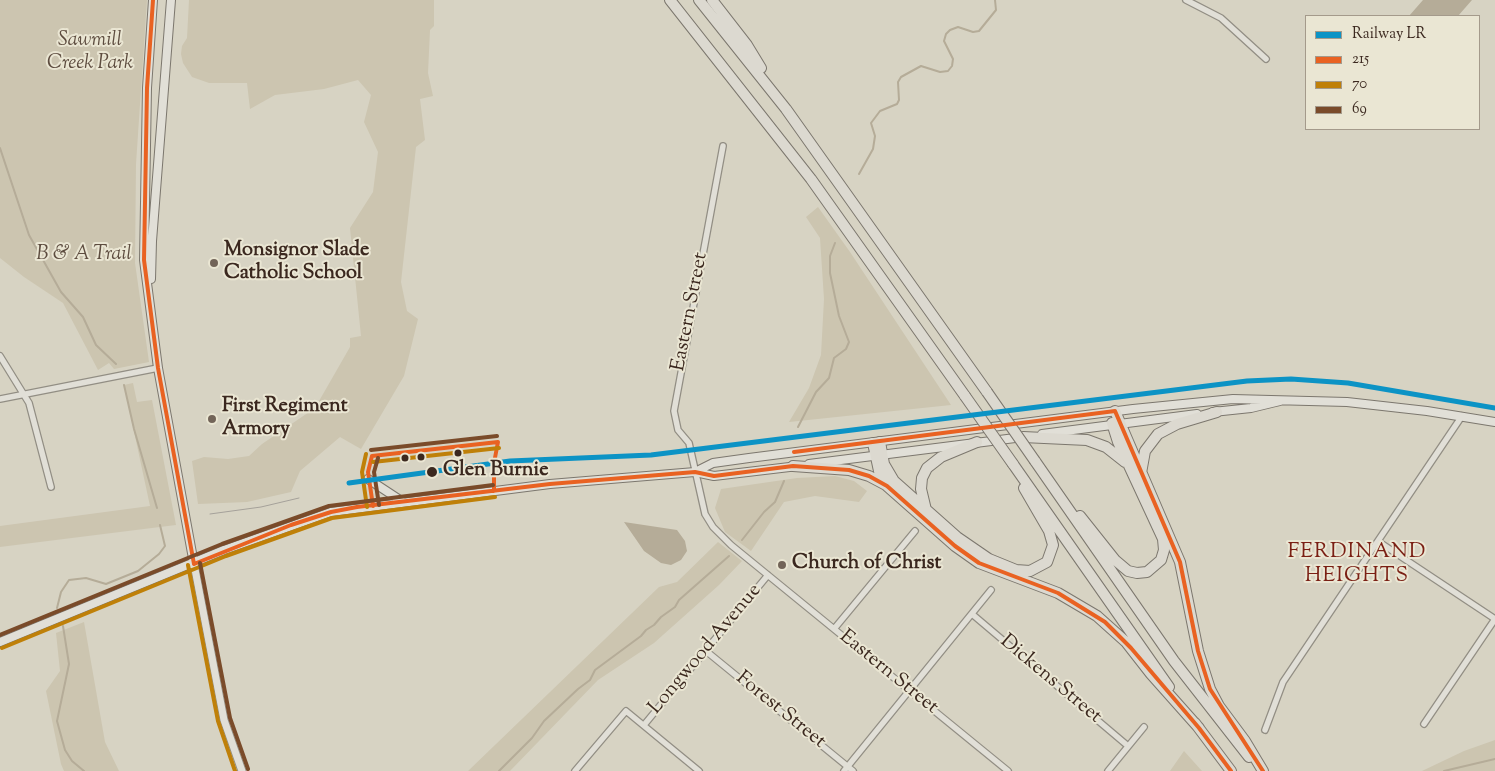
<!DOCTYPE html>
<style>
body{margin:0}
#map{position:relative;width:1495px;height:771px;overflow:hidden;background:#d7d3c3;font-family:"Sorts Mill Goudy",serif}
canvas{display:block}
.legend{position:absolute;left:1305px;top:15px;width:175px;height:115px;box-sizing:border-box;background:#eae6d3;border:1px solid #a49a8b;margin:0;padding:6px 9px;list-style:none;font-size:15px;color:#3b281f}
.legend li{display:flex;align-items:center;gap:10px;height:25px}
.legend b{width:25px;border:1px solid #a49a8b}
</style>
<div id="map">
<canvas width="1495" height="771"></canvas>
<ul class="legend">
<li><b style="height:6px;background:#0c93c5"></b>Railway LR</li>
<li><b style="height:6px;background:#e96222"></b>215</li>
<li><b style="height:6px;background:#bf8009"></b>70</li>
<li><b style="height:6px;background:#7a4b2a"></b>69</li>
</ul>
</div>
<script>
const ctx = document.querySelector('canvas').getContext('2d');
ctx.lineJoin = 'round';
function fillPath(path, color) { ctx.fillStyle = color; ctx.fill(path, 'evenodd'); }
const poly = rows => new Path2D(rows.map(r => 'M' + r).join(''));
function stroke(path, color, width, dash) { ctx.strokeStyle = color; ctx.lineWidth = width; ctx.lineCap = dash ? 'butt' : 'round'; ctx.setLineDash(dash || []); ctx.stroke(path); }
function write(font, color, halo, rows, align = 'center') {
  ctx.font = font + ' "Sorts Mill Goudy",serif'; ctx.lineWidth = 4; ctx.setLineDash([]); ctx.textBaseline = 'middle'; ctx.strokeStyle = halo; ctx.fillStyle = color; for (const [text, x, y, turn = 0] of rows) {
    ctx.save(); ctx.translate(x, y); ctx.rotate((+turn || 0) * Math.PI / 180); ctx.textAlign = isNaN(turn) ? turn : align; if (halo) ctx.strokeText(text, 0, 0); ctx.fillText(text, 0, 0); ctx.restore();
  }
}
fillPath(poly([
 [0,0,147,0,136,164,135,263,149,362,114,369,109,363,98,370,63,303,24,277,0,258],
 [189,0,434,0,434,26,430,30,428,73,433,96,420,99,425,140,416,147,401,282,407,311,418,319,404,376,361,449,340,437,300,471,291,492,247,502,198,504,192,461,204,457,228,459,249,456,262,444,315,408,350,347,350,338,361,336,350,228,373,192,378,152,364,122,371,95,358,80,324,89,275,95,250,109,247,83,209,83,192,77,183,63,181,54,182,46,187,38],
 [818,207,850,252,951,405,789,422,809,388,821,355,824,299,820,238,806,217],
 [133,383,137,402,152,400,176,525,0,547,0,526,150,506,124,385],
 [835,476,854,481,867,491,859,502,815,496,784,502,751,551,725,532,715,508,721,489,797,478],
 [718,542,742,561,719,585,654,643,598,680,510,771,468,771,659,587,677,582],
 [84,622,105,742,119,771,64,771,61,764,46,691,60,671,56,633],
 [1495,740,1495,771,1422,771,1464,751],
 [1184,751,1202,771,1170,771]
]), '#ccc5b0');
fillPath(poly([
 [1423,0,1472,0,1458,16,1409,16],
 [624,522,677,530,685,541,687,551,681,560,671,565,661,563,644,551]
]), '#b5ac98');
stroke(poly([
 [0,148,29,235,61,292,83,317,96,345,116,364],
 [859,174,873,149,875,136,871,123,880,111,897,104,899,100,898,82,901,77,921,66,940,72,948,71,952,66,953,59,944,41,946,34,950,30,958,27,973,32,979,31,996,10,995,0],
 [124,385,134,429,157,508],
 [798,427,816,392,829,378,834,358,846,349,849,342,839,316,830,273,830,256,835,243],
 [742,540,764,512,775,502,784,481],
 [57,608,61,592,69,580,86,578,106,584,138,571,159,554,165,546,160,525],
 [63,626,69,664,57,721,65,750,72,761,84,771],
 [499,771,532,738,544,721,578,689,590,680,595,670,641,636,646,630,654,625,661,617,675,607,679,600,729,556],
 [1444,771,1495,759]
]), '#b5ac98', 2);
const minor = poly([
 [1186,0,1221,18,1266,59],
 [723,146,674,411,678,430,689,443,705,514,713,527,731,545,1008,771],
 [0,356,29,403,51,487],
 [0,399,158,368],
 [1379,542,1495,619],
 [972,614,1128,746],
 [834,629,915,531],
 [706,651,853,771],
 [1424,724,1495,619],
 [644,725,768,575],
 [1265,730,1283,682,1462,416],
 [575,771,626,711,699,771],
 [844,771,991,590],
 [1108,771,1144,727]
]);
const tertiary = poly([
 [194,564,224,720,242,771]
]);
const secondary = poly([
 [153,0,147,88,144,260,158,368,194,564],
 [151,279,152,241,171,0],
 [1213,412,1251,408,1280,401],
 [1042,434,1197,414],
 [809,464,1023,437],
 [695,472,713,463,749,458,1133,409,1233,399,1347,402,1427,411,1495,422],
 [368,479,403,502],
 [0,642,224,550,331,512,550,484,695,472,714,476,798,466]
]);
const motorway = poly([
 [670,0,811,179,965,396],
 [699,0,786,109,987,392],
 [712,0,747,45,761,68],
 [1115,411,1180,562,1198,651,1210,689,1219,706,1245,741,1263,771],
 [1023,437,1087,440,1106,447,1125,462],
 [880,442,884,464,894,481,957,537,989,559,1016,570,1030,571,1047,562,1053,545,1049,531,1024,488],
 [873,443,879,471,887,486,955,546,979,563,1058,593,1097,616,1126,642,1151,674,1199,728],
 [1035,461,1174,661,1249,757],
 [1013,464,1169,687],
 [793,466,849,470,869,476,886,485],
 [1141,473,1145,451,1158,434,1177,424,1217,412],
 [926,510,921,489,922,478,927,468,941,457,977,442],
 [1080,516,1115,560,1128,571,1137,573,1147,572,1161,560,1164,550,1163,539,1118,442,1112,423],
 [1195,723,1231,771]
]);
stroke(minor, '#928e84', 8);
stroke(tertiary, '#928e84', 9);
stroke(secondary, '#7c776e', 10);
stroke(motorway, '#7c776e', 12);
stroke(minor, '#e1dfd7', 5.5);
stroke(tertiary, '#e1dfd7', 7);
stroke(secondary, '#e1dfd7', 8);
stroke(motorway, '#dcd9d0', 10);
stroke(poly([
 [210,514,261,507,299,498]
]), '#a5a19a', 1);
const motorwayBridge = poly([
 [987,392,1035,461],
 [965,396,1013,464]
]);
stroke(motorwayBridge, '#7c776e', 12, []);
stroke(motorwayBridge, '#dcd9d0', 10);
stroke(poly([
 [153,0,147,88,144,260,158,368,194,564],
 [794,452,1115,411,1180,562,1198,651,1210,689,1263,771],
 [372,456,498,442,494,463,494,491],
 [372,456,368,472,373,506],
 [194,564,291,525,331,512,357,507,550,484,695,472,714,476,793,466,849,470,869,476,887,486,955,546,979,563,1058,593,1105,622,1131,648,1199,728,1231,771]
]), '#e96222', 4);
stroke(poly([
 [366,454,362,472,367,507],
 [373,462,499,448],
 [188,565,218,721,235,771],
 [2,648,226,556,332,518,495,497]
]), '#bf8009', 4);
stroke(poly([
 [371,450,497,436],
 [378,458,374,472,379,505],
 [200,563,230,718,248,769],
 [0,635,222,544,329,506,493,485]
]), '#7a4b2a', 4);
stroke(poly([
 [349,483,510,461,651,455,1247,381,1291,379,1348,383,1495,408]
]), '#0c93c5', 5);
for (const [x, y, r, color] of [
 [214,263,5,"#726458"],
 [212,419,5,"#726458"],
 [458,453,4.5,"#3b281f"],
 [421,457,4.5,"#3b281f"],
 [405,458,4.5,"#3b281f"],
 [432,472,6,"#3b281f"],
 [782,565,5,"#726458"]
]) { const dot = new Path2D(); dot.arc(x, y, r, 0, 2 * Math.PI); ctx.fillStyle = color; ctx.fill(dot); stroke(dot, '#eae6d3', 2); }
write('italic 20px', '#5d4c3f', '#eae6d3', [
 ["Sawmill",90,42],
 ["Creek Park",90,65],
 ["B & A Trail",84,256]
]);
write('bold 20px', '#3b281f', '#eae6d3', [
 ["Monsignor Slade",224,252],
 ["Catholic School",224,275],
 ["First Regiment",222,408],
 ["Armory",222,431],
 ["Church of Christ",792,565]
], 'left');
write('20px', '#3b281f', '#eae6d3', [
 ["Eastern Street",691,312,-79],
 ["Longwood Avenue",706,650,-50],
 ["Eastern Street",888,673,39],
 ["Dickens Street",1050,680,40],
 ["Forest Street",780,711,39]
]);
write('bold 20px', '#3b281f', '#eae6d3', [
 ["Glen Burnie",443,472]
], 'left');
ctx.letterSpacing = '1px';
write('21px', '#7a1f14', '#eae6d3', [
 ["FERDINAND",1357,553],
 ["HEIGHTS",1357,577]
]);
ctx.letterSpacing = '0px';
</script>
